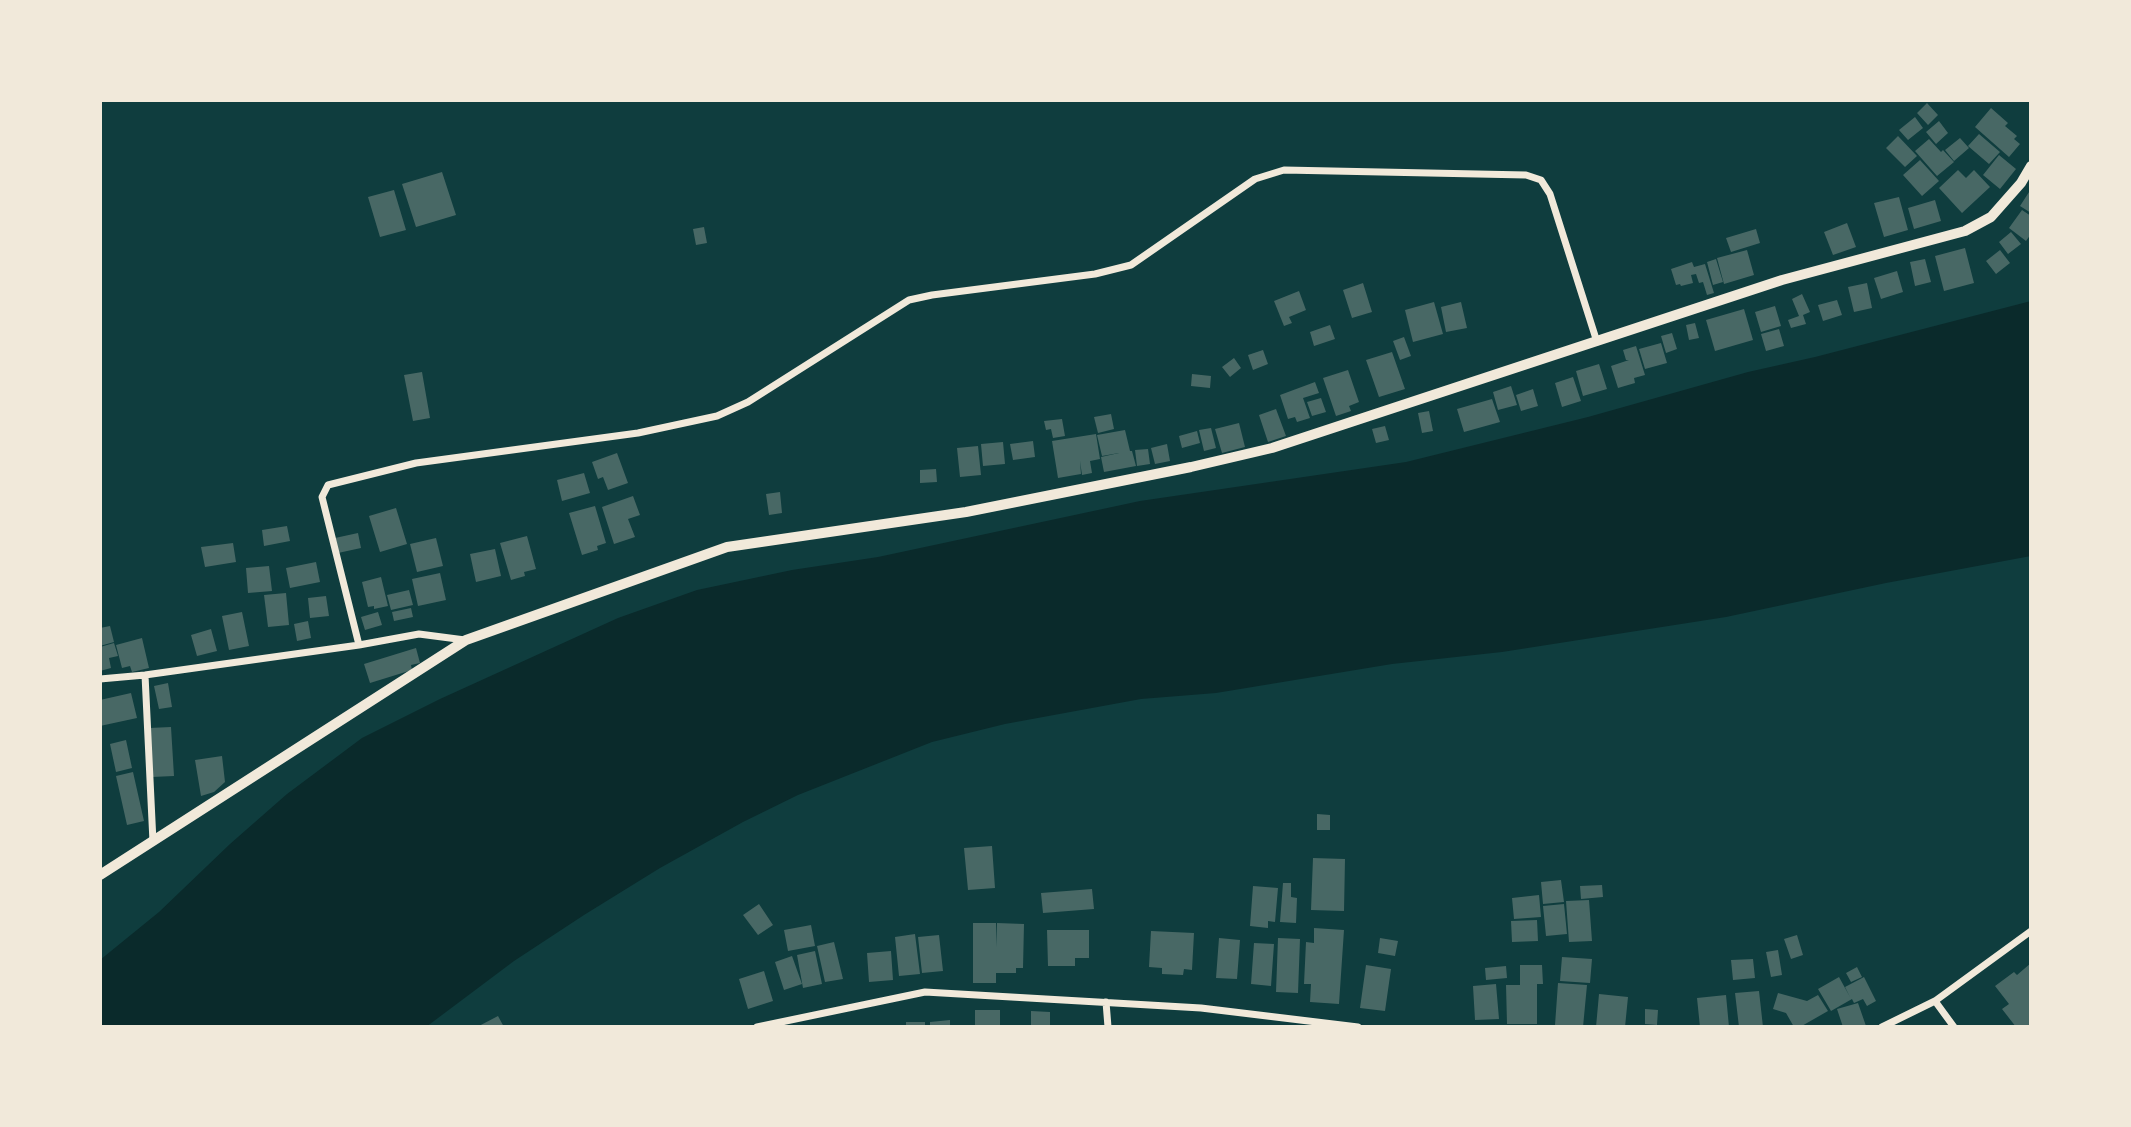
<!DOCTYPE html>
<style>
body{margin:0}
#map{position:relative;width:2131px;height:1127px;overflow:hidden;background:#0f3d3e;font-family:"Alegreya Sans",sans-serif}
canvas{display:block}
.frame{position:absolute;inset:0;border:102px solid #f1e9da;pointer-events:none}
</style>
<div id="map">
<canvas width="2131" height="1127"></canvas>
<div class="frame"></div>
</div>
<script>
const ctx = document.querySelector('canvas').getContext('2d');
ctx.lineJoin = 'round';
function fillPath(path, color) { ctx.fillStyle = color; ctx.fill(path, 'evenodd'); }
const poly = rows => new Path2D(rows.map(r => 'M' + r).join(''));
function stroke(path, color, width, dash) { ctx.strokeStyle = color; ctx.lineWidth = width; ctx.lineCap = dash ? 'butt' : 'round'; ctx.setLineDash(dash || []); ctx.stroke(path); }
fillPath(poly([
 [2031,301,2031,556,1886,583,1726,617,1502,652,1392,664,1216,693,1141,699,1005,724,932,742,798,795,743,822,660,868,584,915,514,961,426,1027,100,1027,100,960,159,912,230,844,287,794,362,738,440,699,618,618,697,590,792,570,878,557,1140,501,1406,462,1588,417,1748,372,1815,357]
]), '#0a2a2b');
fillPath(poly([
 [1927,103,1938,115,1928,125,1917,113],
 [1991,108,2008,123,2005,126,2017,136,2014,139,2020,144,2009,157,1975,127],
 [1915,117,1923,128,1908,140,1899,130],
 [1939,121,1948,133,1936,144,1926,132],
 [1979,134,2000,152,1989,164,1968,146],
 [1898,136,1917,156,1905,167,1886,148],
 [1960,138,1969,148,1954,161,1945,150],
 [1929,139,1941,152,1943,150,1954,162,1937,176,1915,151],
 [1999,155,2016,169,2000,189,1983,175],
 [1920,160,1939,181,1922,196,1903,175],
 [1958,170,1966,178,1974,170,1990,187,1962,213,1939,188],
 [442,172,456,215,416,227,402,184],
 [2031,189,2031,213,2020,206],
 [394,190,406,230,380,237,368,197],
 [1899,197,1908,230,1884,237,1874,203],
 [1935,200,1941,221,1914,229,1908,208],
 [2022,210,2031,216,2031,234,2026,241,2009,228],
 [1847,223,1856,247,1833,255,1824,232],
 [704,227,707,243,696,245,693,229],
 [1756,229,1760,243,1731,252,1726,238],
 [2011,232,2021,244,2008,254,1999,242],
 [1965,248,1974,283,1944,291,1935,256],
 [1747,250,1754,275,1724,284,1717,258],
 [2000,250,2010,263,1996,274,1986,261],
 [1716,259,1723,282,1713,285,1707,262],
 [1925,259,1931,282,1915,286,1910,262],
 [1692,262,1694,267,1705,264,1714,293,1707,295,1703,282,1699,283,1696,274,1691,275,1693,283,1681,286,1680,284,1676,285,1671,269],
 [1897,271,1903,292,1881,299,1874,278],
 [1363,283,1372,312,1352,318,1343,290],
 [1867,283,1872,308,1854,312,1848,287],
 [1299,291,1306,310,1289,317,1292,323,1284,326,1274,301],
 [1802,294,1810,312,1803,315,1806,324,1791,328,1788,320,1799,316,1792,299],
 [1837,300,1842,315,1823,321,1818,305],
 [1434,302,1443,334,1413,342,1405,310],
 [1461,302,1467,328,1446,332,1441,307],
 [1775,306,1781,326,1761,332,1755,312],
 [1744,309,1753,340,1715,351,1706,320],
 [1695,323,1699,338,1689,340,1686,325],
 [1330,325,1335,339,1314,346,1310,332],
 [1779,329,1784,346,1766,351,1761,334],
 [1672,333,1677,349,1666,353,1661,336],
 [1404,337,1411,356,1400,360,1393,341],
 [1661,343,1667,363,1645,369,1639,349],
 [1636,346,1645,375,1634,378,1635,383,1618,388,1611,366,1629,360,1626,360,1623,350],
 [1263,350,1268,364,1253,370,1248,355],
 [1392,352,1405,389,1379,397,1366,360],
 [1234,358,1241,368,1230,377,1222,367],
 [1599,364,1607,389,1583,396,1576,371],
 [1348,370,1359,402,1349,406,1351,411,1336,416,1323,378],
 [422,372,430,418,413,421,404,375],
 [1192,374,1211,376,1210,388,1191,386],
 [1573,377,1581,401,1562,407,1555,383],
 [1315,382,1319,393,1303,398,1310,418,1297,422,1295,417,1288,419,1280,395],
 [1511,386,1517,405,1498,410,1493,392],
 [1533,389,1538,406,1521,411,1516,395],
 [1321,398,1326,412,1312,416,1307,402],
 [1492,399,1500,422,1464,432,1457,409],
 [1276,409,1286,436,1268,442,1259,415],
 [1429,411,1433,431,1422,433,1418,413],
 [1111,414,1114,429,1098,433,1094,417],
 [1062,419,1065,436,1053,438,1051,429,1046,430,1044,421],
 [1239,423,1245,447,1222,453,1215,429],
 [1385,426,1389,440,1376,443,1372,429],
 [1211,428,1216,448,1204,451,1199,430],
 [1125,430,1130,451,1132,451,1136,466,1104,472,1101,457,1119,453,1102,456,1097,435],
 [1197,431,1200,443,1182,448,1179,436],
 [1096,434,1100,459,1090,461,1092,473,1082,475,1080,461,1081,474,1058,478,1052,441],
 [1033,441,1035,457,1013,460,1010,444],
 [1003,442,1005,464,983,466,981,444],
 [1167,444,1170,461,1155,464,1151,448],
 [978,446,981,475,960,477,957,448],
 [1148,449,1150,464,1137,466,1135,450],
 [617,453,628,483,608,490,603,477,598,479,592,462],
 [936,469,937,482,920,483,920,470],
 [584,473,590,493,562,501,557,480],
 [780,492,782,513,769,515,766,494],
 [633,496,640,515,628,519,635,537,614,544,602,507],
 [595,506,606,543,597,546,598,550,582,555,569,513],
 [396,508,407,544,380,552,369,516],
 [287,526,290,541,264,546,262,530],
 [358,533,361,548,338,553,335,538],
 [527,536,536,569,524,572,525,576,511,580,500,543],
 [436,538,443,566,417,572,410,544],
 [233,543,236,562,205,567,201,547],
 [495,549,501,576,476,582,470,554],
 [316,562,320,582,290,588,286,568],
 [269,566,272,591,248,593,246,568],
 [440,573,446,600,418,606,412,579],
 [381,577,388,606,374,609,374,606,368,607,362,582],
 [409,590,413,605,391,610,387,595],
 [286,593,289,625,268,627,264,595],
 [326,596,329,616,310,618,308,598],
 [411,608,413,617,394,621,392,612],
 [242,612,249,646,229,650,222,616],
 [378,612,382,625,365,630,361,617],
 [308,621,311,638,297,641,294,624],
 [110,626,114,642,100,646,100,628],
 [211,629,217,651,197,656,191,635],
 [142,638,149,668,132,672,130,666,122,668,116,645],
 [114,643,118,656,109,658,111,668,100,671,100,647],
 [416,648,420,663,411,665,412,670,370,683,364,664],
 [168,683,172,707,159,709,154,686],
 [131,693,137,718,100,726,100,700],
 [171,727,174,776,152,777,149,728],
 [126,740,132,768,116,772,110,744],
 [222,756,225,782,214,792,201,796,195,760],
 [133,772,144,821,127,825,116,776],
 [1317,814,1330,815,1330,830,1317,830],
 [992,846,995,888,968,890,964,848],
 [1313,858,1345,859,1344,911,1311,910],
 [1561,880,1564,902,1543,904,1541,882],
 [1283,883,1291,883,1291,897,1297,898,1296,923,1280,922],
 [1602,885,1603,897,1581,899,1580,886],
 [1253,886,1278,888,1275,922,1268,921,1268,928,1250,926],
 [1092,889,1094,909,1043,913,1041,893],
 [1539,895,1541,917,1514,919,1512,898],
 [1589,900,1592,941,1569,942,1566,901],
 [759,904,773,925,758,935,743,915],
 [1564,904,1567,934,1546,936,1543,906],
 [1537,920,1538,941,1512,942,1511,921],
 [973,923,996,923,996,947,997,923,1024,924,1023,968,1016,968,1016,973,996,973,996,983,973,983],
 [811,925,815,946,788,951,784,930],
 [1314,928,1344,930,1339,1004,1310,1002,1311,984,1304,984,1306,942,1314,943],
 [1047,930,1089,930,1089,958,1075,958,1075,966,1048,966],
 [1151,931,1194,933,1192,970,1184,969,1183,975,1162,974,1162,968,1149,967],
 [915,934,920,974,899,976,895,937],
 [939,935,943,971,922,973,918,937],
 [1797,935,1803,955,1791,959,1784,939],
 [1219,938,1240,940,1237,979,1216,978],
 [1278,938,1300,939,1298,993,1276,992],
 [1380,938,1398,941,1395,956,1378,953],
 [834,942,843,979,825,982,817,946],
 [1254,943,1274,944,1271,986,1251,984],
 [1778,950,1782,975,1771,977,1766,952],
 [815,951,822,984,803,988,797,955],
 [891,951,893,980,869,982,867,953],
 [792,956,802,984,784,990,775,962],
 [1562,957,1592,959,1590,983,1560,981],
 [1753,959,1755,978,1733,980,1731,960],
 [2031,963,2031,1027,2016,1027,2002,1009,2009,1004,1995,986,2014,972,2017,975],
 [1366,965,1391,969,1385,1011,1360,1008],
 [1520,965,1542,965,1543,984,1537,984,1537,1024,1507,1024,1506,985,1520,985],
 [1506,966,1507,978,1486,980,1485,968],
 [1857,967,1862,977,1851,982,1846,973],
 [764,971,773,1001,748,1009,739,979],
 [1839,977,1850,997,1845,987,1864,977,1876,1001,1867,1006,1863,999,1854,1003,1852,999,1831,1011,1818,989],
 [1558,983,1587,985,1583,1027,1555,1025],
 [1496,984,1499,1019,1475,1020,1473,986],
 [1759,991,1763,1027,1739,1027,1735,993],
 [1778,993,1807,1001,1818,995,1828,1011,1800,1027,1794,1027,1786,1013,1773,1009],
 [1599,994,1628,997,1625,1027,1596,1027],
 [1726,995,1729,1027,1700,1027,1697,998],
 [1858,1003,1866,1026,1843,1027,1837,1009],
 [1645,1009,1658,1010,1657,1025,1645,1024],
 [975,1010,1000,1010,1000,1027,975,1027],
 [1031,1011,1050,1012,1050,1027,1031,1027],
 [498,1016,504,1027,477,1027],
 [950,1020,950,1027,930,1027,930,1022],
 [906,1022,925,1022,925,1027,906,1027]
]), '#486865');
stroke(poly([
 [359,645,322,497,328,485,416,463,638,433,717,416,748,402,909,300,932,295,1095,274,1131,265,1255,179,1284,170,1526,175,1541,180,1550,194,1597,342],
 [145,675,153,842],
 [100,679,145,675,359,645,419,634,465,640],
 [1935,1001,1954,1027],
 [1106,1002,1108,1027],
 [757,1027,925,992,1201,1008,1358,1027],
 [1882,1027,1935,1001,2031,931]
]), '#f1e9da', 7);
stroke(poly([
 [100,875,466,640,727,547,966,512,1191,467,1272,448,1782,280,1965,231,1991,217,2021,183,2031,166]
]), '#f1e9da', 10);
</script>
